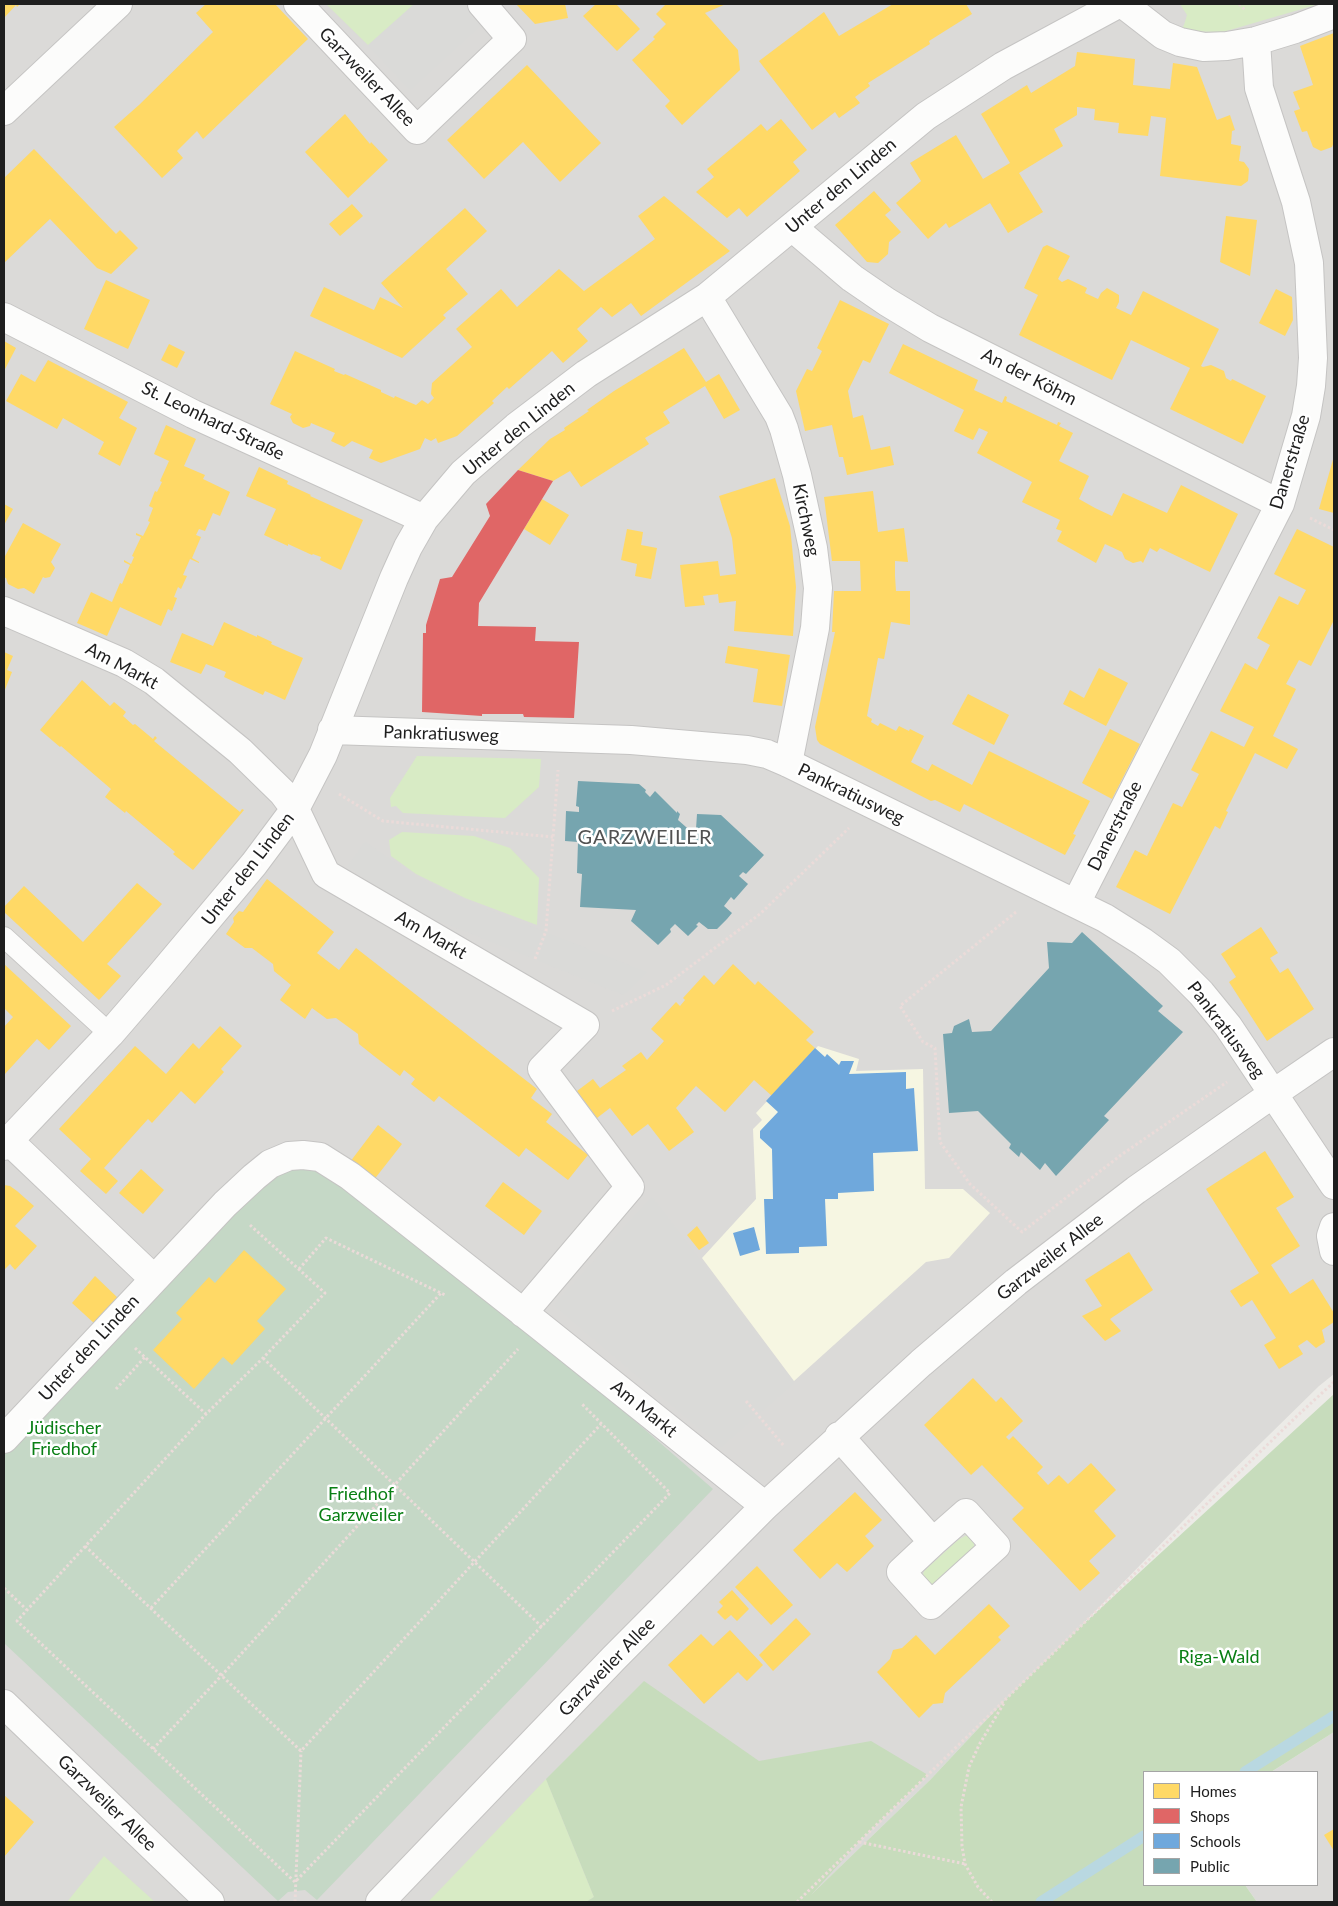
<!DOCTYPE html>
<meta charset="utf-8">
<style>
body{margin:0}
#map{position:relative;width:1338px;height:1906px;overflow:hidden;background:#ecebe7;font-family:Lato,sans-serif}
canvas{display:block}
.frame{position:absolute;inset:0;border:5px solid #1e1e1e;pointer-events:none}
.legend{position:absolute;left:1143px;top:1771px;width:175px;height:115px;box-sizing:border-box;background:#fff;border:1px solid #a5a5a5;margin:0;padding:6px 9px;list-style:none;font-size:15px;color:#1e1e1e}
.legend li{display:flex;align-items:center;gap:10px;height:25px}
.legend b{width:25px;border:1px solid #a5a5a5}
</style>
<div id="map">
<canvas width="1338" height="1906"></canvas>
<div class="frame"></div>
<ul class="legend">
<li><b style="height:14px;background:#ffd966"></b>Homes</li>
<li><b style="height:14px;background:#e06666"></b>Shops</li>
<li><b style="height:14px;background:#6fa8dc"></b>Schools</li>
<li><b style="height:14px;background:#76a5af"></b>Public</li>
</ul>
</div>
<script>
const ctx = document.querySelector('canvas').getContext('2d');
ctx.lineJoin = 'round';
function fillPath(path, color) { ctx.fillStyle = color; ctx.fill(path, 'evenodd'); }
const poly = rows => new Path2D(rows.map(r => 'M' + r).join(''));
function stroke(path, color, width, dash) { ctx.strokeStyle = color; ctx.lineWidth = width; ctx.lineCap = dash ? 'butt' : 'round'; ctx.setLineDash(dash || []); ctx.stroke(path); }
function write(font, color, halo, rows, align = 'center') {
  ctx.font = font + ' Lato,sans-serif'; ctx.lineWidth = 5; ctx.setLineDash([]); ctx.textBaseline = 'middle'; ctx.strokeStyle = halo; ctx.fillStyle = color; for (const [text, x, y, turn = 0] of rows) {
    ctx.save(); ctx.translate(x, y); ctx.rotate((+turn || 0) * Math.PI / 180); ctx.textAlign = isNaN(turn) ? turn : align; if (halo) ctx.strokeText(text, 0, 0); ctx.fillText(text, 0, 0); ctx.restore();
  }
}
fillPath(poly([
 [4,4,1334,4,1334,1374,1319,1386,1215,1488,1079,1628,1007,1698,930,1780,804,1902,4,1902],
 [1334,1732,1334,1902,1257,1902,1245,1885,1317,1885,1317,1772,1271,1772]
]), '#dbdad8');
fillPath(poly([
 [818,1046,859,1059,856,1071,923,1069,925,1189,963,1189,990,1213,949,1258,926,1262,794,1381,702,1258,756,1199,753,1129,762,1120,756,1113]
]), '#f6f6e2');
fillPath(poly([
 [414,4,463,4,482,24,410,90,368,45],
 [365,842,415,876,475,904,647,972,623,995,397,904,348,866],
 [652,1197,794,1383,721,1447,554,1305]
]), '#dadad8');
fillPath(poly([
 [326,4,414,4,368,45],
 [1180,4,1319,4,1223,32,1180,31,1184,25,1187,15],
 [417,756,541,759,539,787,505,818,403,813,396,806,391,807,390,798],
 [402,832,474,836,510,848,539,878,537,925,465,898,416,874,391,856,389,840],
 [967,1535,974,1542,974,1547,933,1585,928,1584,922,1578,924,1571,958,1540],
 [546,1779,594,1897,586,1902,428,1902],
 [104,1856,155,1902,67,1902]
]), '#d8ebc5');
fillPath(poly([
 [1334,1394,1334,1732,1271,1772,1144,1772,1144,1885,1245,1885,1257,1902,586,1902,594,1897,546,1779,644,1681,759,1761,871,1741,928,1775,859,1842,811,1895,930,1780,1007,1698,1079,1628]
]), '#c7dcbc');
fillPath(poly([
 [328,1166,518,1319,713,1489,317,1900,305,1890,288,1892,278,1901,4,1643,4,1452,87,1362,276,1171]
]), '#c5d8c6');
fillPath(poly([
 [4,4,20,4,17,7,16,5,4,18],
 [206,4,275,4,308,39,203,139,197,131,177,151,183,158,162,178,114,127,139,105,213,32,196,13],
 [516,4,565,4,568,18,535,24],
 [596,4,616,4,640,29,617,51,583,16],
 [666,4,726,4,705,13,738,50,740,70,682,125,665,106,670,101,632,60,655,39,653,37,666,24,656,14],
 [893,4,966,4,972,14,929,41,930,44,868,83,870,86,855,97,860,103,839,118,835,112,812,130,759,61,824,12,839,36],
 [1334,33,1334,142,1332,147,1321,151,1313,147,1307,131,1302,132,1294,111,1300,109,1293,92,1313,85,1300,46],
 [1077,52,1135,59,1133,85,1170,89,1173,63,1197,67,1217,120,1230,115,1235,130,1232,131,1231,144,1241,146,1239,161,1244,162,1249,169,1248,181,1241,186,1160,176,1166,118,1151,116,1148,136,1118,133,1119,123,1094,120,1095,109,1077,107,1077,115,1054,129,1063,146,1019,173,1043,212,1008,233,990,203,949,228,946,223,928,239,896,203,921,181,910,163,956,135,983,179,1010,163,981,114,1027,85,1031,93,1075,66],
 [527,65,601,143,560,182,523,142,484,179,447,140],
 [345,114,370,144,371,142,388,160,348,198,305,152],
 [781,119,807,150,793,162,800,171,747,217,739,208,727,218,696,192,714,177,707,169,761,124,767,131],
 [34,149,116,234,120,230,138,248,111,274,97,268,50,219,4,263,4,178],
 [874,191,891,210,885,215,901,232,889,242,888,254,878,263,867,262,835,225],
 [664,196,730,251,641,316,631,303,612,317,601,307,577,329,588,341,563,363,552,351,509,389,507,387,492,401,494,403,457,436,438,443,436,438,431,441,425,438,420,449,381,463,369,458,373,450,352,441,344,447,331,441,335,433,311,423,310,426,303,428,293,423,290,417,292,414,270,404,295,351,335,369,334,371,344,375,345,374,381,390,381,392,394,398,395,396,416,405,422,400,428,404,434,398,431,394,432,383,472,347,456,329,501,289,517,307,559,269,584,291,655,239,638,216],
 [352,204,363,216,340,236,329,224],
 [465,208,487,231,446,269,468,294,443,315,446,318,402,358,310,316,324,287,374,310,380,297,403,308,381,283],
 [1226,216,1257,220,1250,276,1220,262],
 [1047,245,1070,256,1058,279,1062,282,1068,279,1087,288,1085,293,1098,299,1101,293,1107,288,1119,295,1119,302,1116,308,1131,315,1143,291,1219,329,1201,366,1203,367,1211,365,1224,371,1226,378,1231,381,1232,379,1266,396,1243,444,1170,409,1190,368,1131,340,1112,380,1019,335,1038,295,1024,288,1043,247],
 [106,280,150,300,128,349,84,329],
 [1276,289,1292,297,1293,320,1285,336,1259,323],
 [840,300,889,324,870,363,863,360,848,391,853,418,863,415,871,450,890,446,894,465,847,475,843,457,839,457,832,425,805,431,796,391,807,369,812,371,822,351,817,348],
 [4,341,16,348,4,371],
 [169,344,185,352,177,368,161,360],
 [903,344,978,380,974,390,1002,403,1005,396,1007,397,1006,401,1057,425,1058,422,1061,423,1059,426,1073,433,1059,461,1089,476,1079,499,1095,508,1112,516,1123,493,1167,513,1181,485,1238,514,1210,572,1160,548,1157,552,1150,548,1143,563,1141,561,1133,563,1125,559,1122,552,1105,544,1096,563,1057,541,1062,531,1056,529,1060,520,1022,502,1032,482,977,453,988,432,979,428,973,440,954,431,964,410,889,373],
 [684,348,706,382,719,374,740,410,724,419,705,386,663,412,670,423,645,438,649,444,581,487,570,471,553,481,518,470,550,439,565,430,564,428,589,411,587,410,614,391],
 [48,360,128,402,119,418,137,428,120,466,98,454,104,442,63,418,57,429,6,401,21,374,35,382],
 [166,425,196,439,184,466,205,475,203,479,230,492,220,516,213,513,205,531,199,529,196,535,201,537,192,558,199,562,199,563,190,559,183,575,187,576,181,589,178,587,174,597,177,598,172,611,168,609,161,626,120,607,107,636,77,623,91,592,112,602,120,583,122,584,130,565,124,562,124,560,131,564,134,557,132,556,141,537,136,535,136,533,143,536,150,522,148,521,153,508,149,506,155,491,157,492,162,482,160,481,169,461,154,454],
 [1334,456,1334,513,1319,509],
 [259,467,288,481,287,484,311,495,310,496,363,520,341,570,320,560,321,557,313,554,312,555,288,544,288,546,264,535,276,509,246,496],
 [775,478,790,526,796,587,793,636,734,631,736,601,719,603,718,594,703,596,705,605,685,607,680,565,718,561,720,576,736,574,732,538,719,496],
 [873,491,878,532,904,528,908,562,895,561,895,576,896,591,910,591,910,625,891,622,884,659,878,658,867,716,872,719,871,722,878,726,880,723,896,731,899,726,909,731,910,729,924,736,911,762,928,771,932,764,972,785,989,751,1090,801,1073,834,1076,835,1065,855,964,804,960,812,935,800,931,801,820,744,817,740,815,727,835,632,832,632,834,591,861,591,860,561,832,561,824,497],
 [542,499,569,515,550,545,524,529],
 [4,504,13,509,4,525],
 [23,523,61,544,51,562,55,568,50,577,45,578,43,577,34,594,24,588,18,589,8,584,6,578,4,577,4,558],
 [627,529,643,532,641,545,657,548,651,579,635,576,637,564,621,560],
 [1297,529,1334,547,1334,623,1333,622,1311,666,1299,660,1286,684,1296,689,1273,736,1298,749,1287,769,1255,753,1226,811,1228,812,1220,829,1215,826,1170,914,1116,887,1135,850,1147,856,1173,803,1182,807,1199,774,1191,770,1211,731,1244,747,1254,727,1220,711,1245,663,1257,670,1270,645,1257,638,1279,596,1298,605,1306,590,1274,574],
 [224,622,257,637,257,635,272,642,271,644,303,658,285,700,265,691,263,695,224,677,226,672,206,664,201,674,170,662,182,633,213,646],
 [728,646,790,655,782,706,753,702,758,669,725,663],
 [4,652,13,656,7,670,12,672,4,692],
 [1099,668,1128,683,1106,726,1063,704,1070,690,1084,698],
 [82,680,110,706,114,702,126,712,123,716,133,725,135,724,153,739,155,736,157,738,154,741,240,812,242,809,244,810,193,870,173,854,175,852,126,811,125,813,105,797,111,789,61,746,60,747,40,730],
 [968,694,1009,715,994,745,952,724],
 [1110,729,1140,744,1112,799,1082,783],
 [267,879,334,932,317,953,339,970,356,948,537,1089,531,1098,552,1114,546,1122,588,1155,568,1180,526,1148,519,1157,439,1096,434,1102,411,1084,415,1079,404,1070,400,1076,374,1056,359,1044,358,1034,336,1018,327,1019,312,1008,305,1019,280,1000,291,985,274,971,273,964,252,948,245,948,226,934,234,922,233,918,239,911,243,912],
 [137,883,162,904,107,964,121,976,99,1000,4,912,4,907,24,886,83,942],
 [1261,927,1278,953,1270,958,1280,973,1288,968,1314,1009,1267,1041,1229,982,1236,977,1221,954],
 [4,964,71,1026,49,1050,37,1039,4,1075,4,1027,13,1017,4,1008],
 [733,964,755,985,758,981,814,1032,806,1040,815,1048,772,1096,754,1080,725,1112,696,1086,676,1108,694,1132,669,1151,648,1124,632,1136,610,1108,597,1118,577,1091,593,1079,600,1088,626,1070,622,1066,641,1052,647,1060,664,1041,651,1029,676,1002,680,1006,685,1000,683,998,704,975,714,985],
 [220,1026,242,1046,221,1069,224,1072,195,1104,181,1091,152,1123,148,1119,104,1168,118,1181,106,1194,80,1171,91,1159,59,1129,135,1046,166,1074,193,1043,199,1049],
 [378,1125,402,1144,373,1181,350,1162],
 [1265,1151,1294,1197,1276,1208,1300,1246,1271,1265,1290,1294,1313,1279,1334,1313,1334,1322,1322,1330,1325,1342,1316,1348,1307,1340,1298,1346,1303,1354,1279,1369,1264,1345,1276,1338,1252,1300,1241,1307,1230,1291,1259,1273,1206,1189],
 [141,1169,164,1190,143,1214,119,1193],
 [503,1182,542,1211,524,1235,485,1206],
 [4,1185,10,1186,17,1191,34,1206,15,1226,37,1246,15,1270,10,1264,4,1270],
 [697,1226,709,1243,699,1250,687,1235],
 [244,1250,286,1289,257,1321,265,1329,232,1365,223,1357,194,1389,153,1350,182,1319,176,1313,209,1277,215,1283],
 [1129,1252,1153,1290,1110,1319,1121,1331,1105,1341,1082,1316,1102,1306,1085,1280],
 [95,1276,119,1299,95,1324,72,1303],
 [973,1378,996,1402,1001,1397,1023,1421,1006,1437,1009,1440,1013,1436,1043,1467,1037,1473,1048,1485,1059,1475,1068,1484,1091,1463,1116,1490,1094,1511,1116,1536,1089,1561,1100,1573,1080,1591,1012,1519,1024,1508,1012,1496,982,1465,971,1475,924,1425],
 [855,1492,882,1520,865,1536,874,1546,847,1572,837,1563,820,1579,793,1550],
 [757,1566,793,1605,771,1625,735,1587],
 [732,1590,749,1609,737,1621,731,1615,725,1620,717,1612,723,1606,719,1602],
 [989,1604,1010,1626,998,1637,1001,1640,945,1693,943,1703,933,1704,919,1718,877,1672,890,1659,893,1650,902,1648,916,1635,935,1655],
 [796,1618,811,1634,773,1671,759,1655],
 [730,1630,763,1665,747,1681,738,1672,704,1704,668,1665,701,1634,713,1646],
 [4,1795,34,1822,4,1857],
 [1334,1829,1334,1851,1324,1835]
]), '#ffd966');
fillPath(poly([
 [518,470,553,481,479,603,478,626,536,627,535,641,579,642,574,718,524,717,523,714,482,714,482,716,422,712,423,633,426,633,426,625,440,579,452,577,490,516,486,504]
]), '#e06666');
fillPath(poly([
 [815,1048,825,1057,827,1054,839,1065,841,1061,854,1061,849,1074,906,1072,906,1089,914,1088,918,1151,873,1153,874,1191,838,1193,838,1199,825,1199,827,1246,799,1247,799,1253,766,1254,764,1199,773,1199,772,1149,760,1138,760,1131,778,1112,766,1101],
 [754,1227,760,1250,740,1256,733,1233]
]), '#6fa8dc');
fillPath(poly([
 [578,781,639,784,646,790,645,792,650,797,655,791,677,813,677,811,680,814,678,820,694,834,698,830,696,829,697,814,721,815,764,855,746,874,743,872,739,876,748,884,734,900,731,897,724,906,732,913,727,919,717,929,708,929,699,922,696,925,698,926,688,936,675,924,670,929,671,932,658,945,631,921,636,910,580,907,582,874,577,873,578,842,565,841,566,811,579,812,579,807,576,806],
 [1082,932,1163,1006,1158,1011,1183,1032,1104,1116,1109,1120,1056,1176,1045,1163,1040,1170,1021,1152,1019,1157,1009,1148,1011,1144,978,1111,949,1113,943,1034,952,1033,954,1026,969,1019,972,1032,991,1031,1049,968,1047,942,1072,943]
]), '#76a5af');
stroke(poly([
 [1245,1772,1334,1716],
 [1041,1902,1144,1836]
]), '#b9d8e1', 11);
const lane = poly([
 [4,937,110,1034]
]);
const street = poly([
 [298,4,417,130,512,39,482,4],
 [1123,4,1163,35,1180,42,1204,47,1227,46,1256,41,1295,29,1334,14],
 [4,111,118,4],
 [792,227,852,278,887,302,930,328,1280,504],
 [707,297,779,416,784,429,797,475,813,548,818,588,815,628,788,763],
 [4,317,193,414,424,519],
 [4,611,124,663,154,681,240,751,283,793,295,809,326,874,585,1025,542,1069,630,1187,523,1313],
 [332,730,631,740,747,750,767,754,788,763,1105,918,1143,942,1169,961,1201,993,1228,1026,1334,1185],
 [1076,903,1280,504,1306,416,1311,386,1313,358,1309,263,1296,202,1259,88,1256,41],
 [9,1141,154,1279],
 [4,1146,110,1034,160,976,254,864,295,809,323,755,394,578,408,547,424,519,463,473,516,427,586,374,707,297,926,116,1003,66,1118,4],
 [1334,1227,1331,1236,1334,1251],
 [839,1436,933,1542,901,1572,931,1605,996,1546,966,1513,933,1542],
 [4,1439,225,1204,254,1177,270,1164,289,1156,303,1155,320,1157,350,1176,540,1326,765,1506],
 [4,1704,210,1902],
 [380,1902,614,1658,765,1506,921,1363,1016,1282,1136,1190,1274,1093,1334,1052]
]);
stroke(lane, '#c5c4c3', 22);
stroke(street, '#c5c4c3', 30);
stroke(poly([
 [1239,4,1245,10],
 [1310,518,1334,530],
 [339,794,383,821,553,837],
 [1016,912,900,1006,923,1042,935,1048,940,1142,970,1184,1022,1232,1121,1155,1227,1082],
 [535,959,546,931,558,770],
 [612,1011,666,985,760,914,849,828],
 [250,1225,325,1293,263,1358,206,1414,17,1621,295,1882,670,1493,582,1404],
 [299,1269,326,1238,445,1295],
 [135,1348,206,1414],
 [263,1358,542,1627],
 [116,1389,145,1357],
 [746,1401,784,1446],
 [85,1546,301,1751,601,1424],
 [4,1588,27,1610],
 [151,1608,441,1293],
 [153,1749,222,1675,518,1349],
 [859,1842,965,1864],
 [295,1902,301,1751],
 [797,1902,1297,1416,1334,1382],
 [992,1902,978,1887,965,1864,962,1846,961,1807,969,1767,979,1745,1004,1703]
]), '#ebdbd9', 3, [2.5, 2.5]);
stroke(lane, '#fcfcfb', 20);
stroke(street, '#fcfcfb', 28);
write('18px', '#1e1e1e', '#fff', [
 ["Garzweiler Allee",367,77,46],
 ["Unter den Linden",841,186,-40],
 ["An der Köhm",1029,377,27],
 ["St. Leonhard-Straße",213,421,26],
 ["Unter den Linden",519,429,-39],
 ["Danerstraße",1290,462,-73],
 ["Kirchweg",806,520,78],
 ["Am Markt",122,666,28],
 ["Pankratiusweg",441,734,2],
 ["Pankratiusweg",851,794,26],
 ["Danerstraße",1115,826,-63],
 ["Unter den Linden",248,869,-52],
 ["Am Markt",431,935,30],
 ["Pankratiusweg",1226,1030,53],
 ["Garzweiler Allee",1050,1257,-38],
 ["Unter den Linden",89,1348,-47],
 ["Am Markt",644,1409,39],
 ["Garzweiler Allee",607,1667,-46],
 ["Garzweiler Allee",107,1803,44]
]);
write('18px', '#097f14', '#fff', [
 ["Jüdischer",64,1428],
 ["Friedhof",64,1449],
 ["Friedhof",361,1494],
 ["Garzweiler",361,1515],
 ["Riga-Wald",1219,1657]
]);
ctx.letterSpacing = '1px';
write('20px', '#515151', '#fff', [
 ["GARZWEILER",645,838]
]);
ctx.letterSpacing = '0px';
</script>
